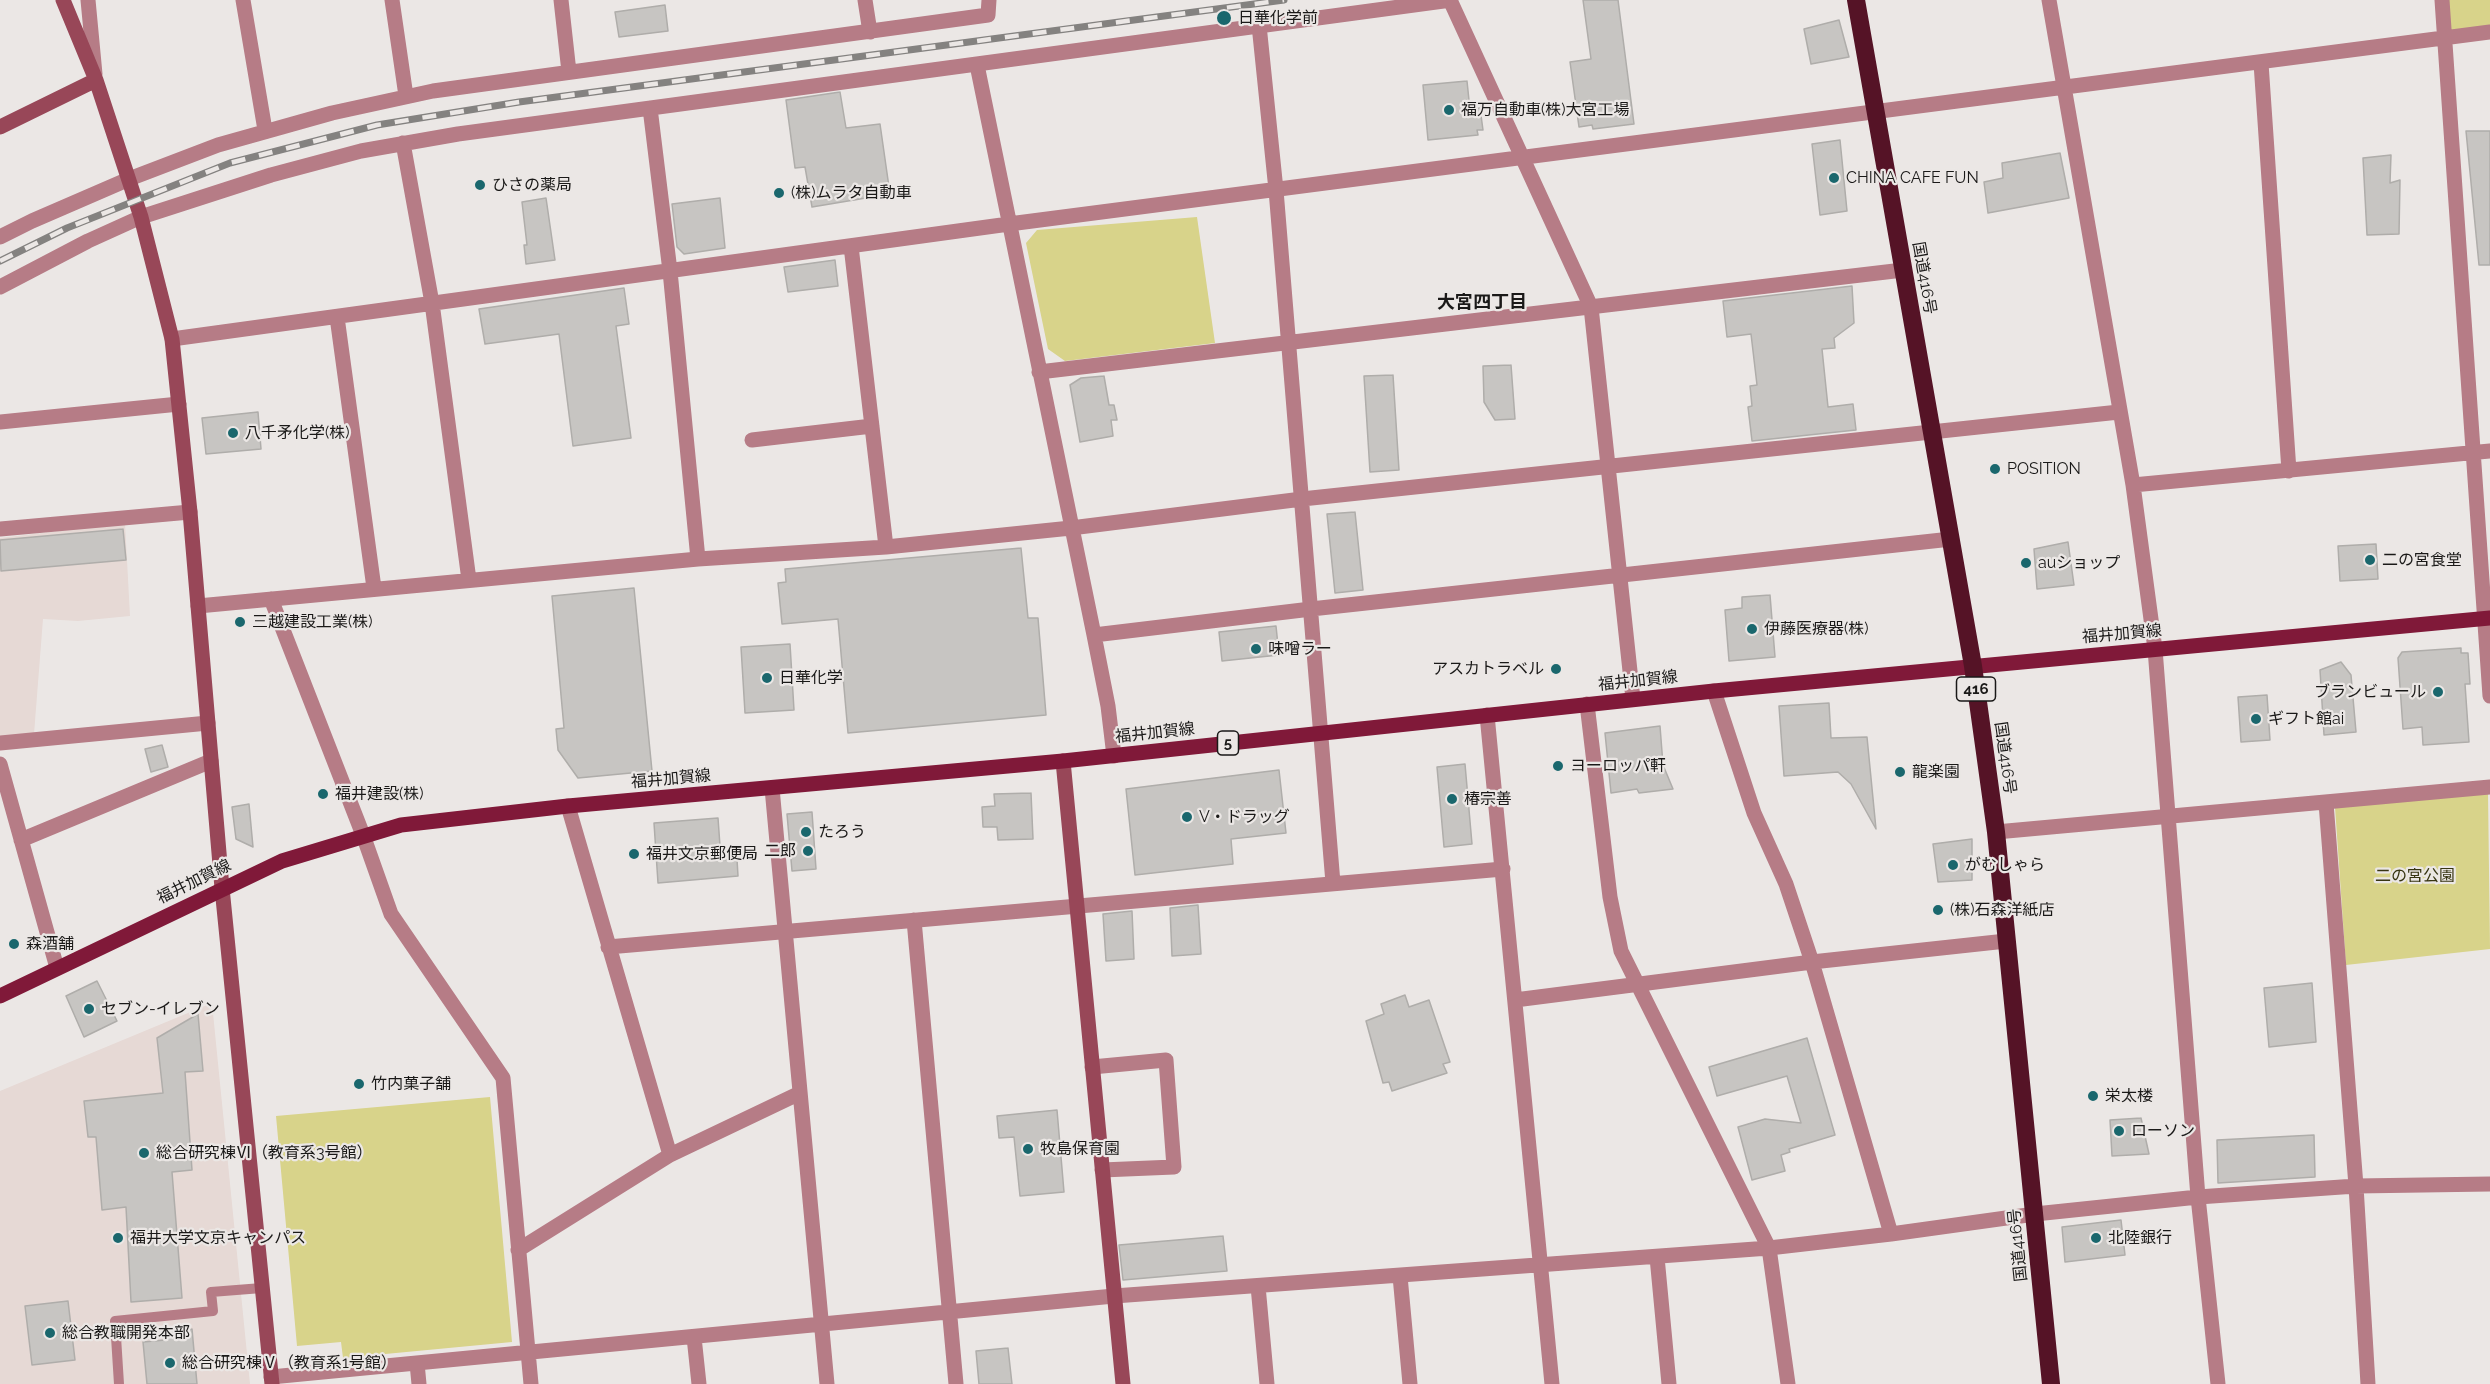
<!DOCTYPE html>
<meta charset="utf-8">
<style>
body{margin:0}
canvas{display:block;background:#ebe7e5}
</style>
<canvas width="2490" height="1384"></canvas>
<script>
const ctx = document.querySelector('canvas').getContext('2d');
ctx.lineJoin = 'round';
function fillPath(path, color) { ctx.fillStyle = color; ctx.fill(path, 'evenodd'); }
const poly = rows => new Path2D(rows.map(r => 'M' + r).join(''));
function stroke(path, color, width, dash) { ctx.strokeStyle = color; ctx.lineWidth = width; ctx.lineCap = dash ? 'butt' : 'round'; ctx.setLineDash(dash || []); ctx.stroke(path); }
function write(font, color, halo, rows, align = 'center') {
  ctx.font = font + ' Raleway,"Noto Sans JP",sans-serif'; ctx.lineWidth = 4.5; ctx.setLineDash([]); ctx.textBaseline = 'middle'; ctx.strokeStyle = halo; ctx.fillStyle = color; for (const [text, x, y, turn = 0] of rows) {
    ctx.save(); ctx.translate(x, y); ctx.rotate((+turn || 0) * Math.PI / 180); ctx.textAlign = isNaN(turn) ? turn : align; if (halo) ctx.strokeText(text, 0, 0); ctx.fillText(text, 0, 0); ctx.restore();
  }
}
fillPath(poly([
 [125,523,130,616,78,621,43,619,34,734,0,738,0,538],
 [212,1003,250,1384,0,1384,0,1091]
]), '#e6d9d5');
fillPath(poly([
 [2442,0,2490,0,2490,32,2445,38],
 [1197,217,1215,343,1065,361,1048,349,1026,243,1037,230],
 [2488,792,2490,949,2346,965,2335,807],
 [490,1097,512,1342,343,1358,341,1342,297,1346,276,1116]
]), '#d8d38a');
const building = poly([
 [1583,0,1618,0,1634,124,1593,129,1592,125,1579,127,1570,62,1591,59,1583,0],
 [665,5,668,31,619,37,615,12,665,5],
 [1839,20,1849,57,1811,64,1804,29,1839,20],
 [1467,81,1470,110,1480,108,1483,130,1477,130,1478,135,1428,140,1423,85,1467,81],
 [840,92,846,128,880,124,890,194,812,207,805,167,795,168,786,100,840,92],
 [2466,131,2490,131,2490,265,2479,265,2466,131],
 [1840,140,1847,211,1820,215,1812,144,1840,140],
 [2060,153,2069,198,1988,213,1984,182,2003,178,2002,163,2060,153],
 [2391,155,2390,183,2400,180,2399,234,2367,235,2363,158,2391,155],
 [546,198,555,260,526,264,524,245,527,245,522,202,546,198],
 [720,198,725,248,684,254,677,247,672,204,720,198],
 [835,260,838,286,788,292,784,267,835,260],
 [1852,286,1854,323,1834,338,1835,348,1822,349,1828,407,1853,404,1856,430,1752,441,1748,407,1752,406,1750,386,1757,385,1751,334,1727,337,1723,301,1852,286],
 [624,288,629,324,616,326,631,438,573,446,559,334,485,344,479,309,624,288],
 [1511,365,1515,419,1495,420,1484,402,1483,366,1511,365],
 [1393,375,1399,470,1370,472,1364,376,1393,375],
 [1104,376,1109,405,1114,405,1117,420,1111,420,1113,436,1080,442,1070,385,1081,378,1104,376],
 [258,412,261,449,206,454,202,418,258,412],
 [1355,512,1363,590,1335,593,1327,514,1355,512],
 [123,529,126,560,1,571,0,540,123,529],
 [2068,542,2074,585,2037,589,2034,549,2068,542],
 [2376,544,2378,579,2340,581,2338,546,2376,544],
 [1021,548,1028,618,1038,618,1046,715,848,733,838,619,782,624,778,583,786,582,785,569,1021,548],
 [634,588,652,771,578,778,558,750,556,729,564,728,552,596,634,588],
 [1770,595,1775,657,1729,661,1725,610,1742,608,1742,597,1770,595],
 [1276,626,1279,655,1222,661,1219,632,1276,626],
 [790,644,794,710,745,713,741,647,790,644],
 [2461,648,2461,653,2468,653,2470,684,2465,684,2469,742,2423,745,2422,727,2403,729,2398,658,2402,652,2461,648],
 [2341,662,2351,675,2356,732,2324,735,2320,670,2341,662],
 [2267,695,2270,740,2241,742,2238,697,2267,695],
 [1829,703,1831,738,1867,737,1876,829,1851,784,1838,772,1784,776,1779,706,1829,703],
 [1660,726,1663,765,1673,789,1639,793,1637,789,1611,793,1605,733,1660,726],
 [162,745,168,767,151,772,145,749,162,745],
 [1465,764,1472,844,1444,847,1437,767,1465,764],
 [1279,770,1286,833,1231,839,1233,864,1135,875,1126,789,1279,770],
 [1031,793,1033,839,998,840,997,827,983,827,982,807,995,806,994,794,1031,793],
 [249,804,253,847,236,839,232,807,249,804],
 [812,812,816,869,792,871,787,814,812,812],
 [718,818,721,860,737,859,738,876,658,883,654,823,718,818],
 [1972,839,1972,880,1938,882,1933,844,1972,839],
 [1198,905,1201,954,1172,956,1170,908,1198,905],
 [1132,911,1134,959,1106,961,1103,914,1132,911],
 [97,981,117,1021,84,1037,66,996,97,981],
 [2312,983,2316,1042,2269,1047,2264,988,2312,983],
 [1405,995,1409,1007,1429,1000,1450,1062,1443,1064,1447,1073,1392,1091,1389,1082,1383,1083,1366,1021,1384,1014,1381,1004,1405,995],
 [198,1014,203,1071,185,1072,192,1170,172,1172,182,1298,131,1302,126,1207,102,1210,96,1137,88,1137,84,1101,163,1093,157,1038,198,1014],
 [1807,1038,1835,1135,1789,1149,1790,1152,1781,1155,1785,1171,1752,1180,1738,1127,1765,1119,1801,1123,1787,1076,1717,1096,1709,1067,1807,1038],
 [1057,1110,1064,1192,1020,1196,1014,1137,999,1138,997,1116,1057,1110],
 [2141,1118,2149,1154,2112,1156,2110,1120,2141,1118],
 [2314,1135,2315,1177,2218,1183,2217,1140,2314,1135],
 [2121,1220,2125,1255,2065,1262,2062,1227,2121,1220],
 [1223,1236,1227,1271,1123,1280,1119,1245,1223,1236],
 [68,1301,75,1360,32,1365,25,1306,68,1301],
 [192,1329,197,1384,147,1384,143,1342,165,1340,164,1331,192,1329],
 [1008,1348,1012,1384,979,1384,976,1351,1008,1348]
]);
fillPath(building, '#c7c5c2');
stroke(building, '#afadaa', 1.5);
stroke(poly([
 [119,1384,115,1321,213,1311,211,1292,262,1288]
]), '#b67c86', 10);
stroke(poly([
 [88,0,95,74],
 [243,0,265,130],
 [392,0,406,96],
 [561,0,569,72],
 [865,0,870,32],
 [1450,0,1591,307,1633,699],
 [2049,0,2133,485,2155,649,2198,1197,2218,1384],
 [2442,0,2490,696],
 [1259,25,1276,190,1333,883],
 [2261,63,2289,471],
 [977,65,1094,635,1108,706,1114,756],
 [650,108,670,271,698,559],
 [403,143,432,303,469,580],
 [0,237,32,221,129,179,218,145,332,113,433,91,988,15,989,0],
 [851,246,886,547],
 [0,287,88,241,141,217,271,175,361,151,458,134,1451,0],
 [337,317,374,588],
 [172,339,1009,224,2490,32],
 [1039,372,1903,270],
 [0,422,179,404],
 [752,440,872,426],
 [2133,485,2490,451],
 [0,529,190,512],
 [271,599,363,835,391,914,503,1078,531,1384],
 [198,606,698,559,886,547,1071,528,1302,499,2119,412],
 [1094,635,1311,609,1951,539],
 [1714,691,1754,813,1786,884,1812,962,1891,1234],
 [1587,704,1610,897,1621,951,1769,1248,1788,1384],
 [1487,715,1552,1384],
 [0,743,208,723],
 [0,764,57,968],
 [772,788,827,1384],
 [2326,803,2356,1186,2368,1384],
 [568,806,670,1155],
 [1996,832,2490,787],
 [21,840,211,761],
 [914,920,956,1384],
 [608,947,1503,869],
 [1515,1000,1812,962,2006,941],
 [1092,1067,1166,1060,1174,1167,1102,1170],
 [518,1250,670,1155,800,1093],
 [1657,1257,1669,1384],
 [1400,1276,1410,1384],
 [1258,1286,1267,1384],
 [694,1337,699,1384],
 [417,1363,419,1384],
 [271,1377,1114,1296,1769,1248,1891,1234,2035,1214,2198,1197,2356,1186,2490,1184]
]), '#b67c86', 15);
stroke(poly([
 [63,0,96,80,141,217,172,339,190,512,222,888,272,1384],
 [0,127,96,80],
 [1063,761,1123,1384]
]), '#984758', 15);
stroke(poly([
 [0,996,282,861,401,825,568,806,1063,761,1714,691,2490,618]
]), '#801939', 15);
stroke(poly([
 [1856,0,1973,666,1996,832,2051,1384]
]), '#551326', 18);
const rail = poly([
 [0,261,67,228,230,163,377,125,519,102,1284,0]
]);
stroke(rail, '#848280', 7);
stroke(rail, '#ebe7e5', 4.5, [14]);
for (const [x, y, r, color] of [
 [1224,18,8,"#1a676d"],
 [1449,110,6,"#1a676d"],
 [1834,178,6,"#1a676d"],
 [480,185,6,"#1a676d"],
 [779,193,6,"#1a676d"],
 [233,433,6,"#1a676d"],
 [1995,469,6,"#1a676d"],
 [2370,560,6,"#1a676d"],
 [2026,563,6,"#1a676d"],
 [240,622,6,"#1a676d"],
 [1752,629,6,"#1a676d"],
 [1256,649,6,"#1a676d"],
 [1556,669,6,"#1a676d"],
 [767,678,6,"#1a676d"],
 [2438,692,6,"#1a676d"],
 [2256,719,6,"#1a676d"],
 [1558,766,6,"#1a676d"],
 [1900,772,6,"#1a676d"],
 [323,794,6,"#1a676d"],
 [1452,799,6,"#1a676d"],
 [1187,817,6,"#1a676d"],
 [806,832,6,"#1a676d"],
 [808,851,6,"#1a676d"],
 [634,854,6,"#1a676d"],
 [1953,865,6,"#1a676d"],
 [1938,910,6,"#1a676d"],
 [14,944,6,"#1a676d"],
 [89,1009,6,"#1a676d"],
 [359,1084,6,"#1a676d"],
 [2093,1096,6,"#1a676d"],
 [2119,1131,6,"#1a676d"],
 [1028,1149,6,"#1a676d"],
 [144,1153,6,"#1a676d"],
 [118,1238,6,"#1a676d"],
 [2096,1238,6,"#1a676d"],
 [50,1333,6,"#1a676d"],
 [170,1363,6,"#1a676d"]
]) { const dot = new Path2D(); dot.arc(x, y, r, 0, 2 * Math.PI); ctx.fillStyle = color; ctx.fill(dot); stroke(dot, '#ebe7e5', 2); }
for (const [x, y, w] of [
 [1976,689,39],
 [1228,743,21]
]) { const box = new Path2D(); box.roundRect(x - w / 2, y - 12, w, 24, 4.5); ctx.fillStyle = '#ebe7e5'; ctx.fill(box); stroke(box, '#1a1918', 1.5); }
write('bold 15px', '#1a1918', null, [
 ["416",1976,689],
 ["5",1228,743]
]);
write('16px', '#1a1918', '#ebe7e5', [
 ["日華化学前",1238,18],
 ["福万自動車(株)大宮工場",1461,110],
 ["CHINA CAFE FUN",1846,178],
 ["ひさの薬局",492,185],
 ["(株)ムラタ自動車",791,193],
 ["八千矛化学(株)",245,433],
 ["POSITION",2007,469],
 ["二の宮食堂",2382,560],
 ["auショップ",2038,563],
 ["三越建設工業(株)",252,622],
 ["伊藤医療器(株)",1764,629],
 ["味噌ラー",1268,649],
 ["アスカトラベル",1544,669,"right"],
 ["日華化学",779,678],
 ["ブランビュール",2426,692,"right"],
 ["ギフト館ai",2268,719],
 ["ヨーロッパ軒",1570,766],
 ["龍楽園",1912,772],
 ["福井建設(株)",335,794],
 ["椿宗善",1464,799],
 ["V・ドラッグ",1199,817],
 ["たろう",818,832],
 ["二郎",796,851,"right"],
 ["福井文京郵便局",646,854],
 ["がむしゃら",1965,865],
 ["(株)石森洋紙店",1950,910],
 ["森酒舗",26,944],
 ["セブン-イレブン",101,1009],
 ["竹内菓子舗",371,1084],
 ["栄太楼",2105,1096],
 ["ローソン",2131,1131],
 ["牧島保育園",1040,1149],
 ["総合研究棟Ⅵ（教育系3号館）",156,1153],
 ["福井大学文京キャンパス",130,1238],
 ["北陸銀行",2108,1238],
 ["総合教職開発本部",62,1333],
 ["総合研究棟Ⅴ（教育系1号館）",182,1363]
], 'left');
write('16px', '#1a1918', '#ebe7e5', [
 ["国道416号",1924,278,80],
 ["福井加賀線",2122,634,-5],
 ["福井加賀線",1638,681,-6],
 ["福井加賀線",1155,733,-6],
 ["国道416号",2005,758,82],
 ["福井加賀線",671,779,-5],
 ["福井加賀線",194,882,-26],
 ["国道416号",2018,1245,-96]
]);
write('16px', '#373512', '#ebe7e5', [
 ["二の宮公園",2415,876]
]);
write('bold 18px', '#1a1918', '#ebe7e5', [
 ["大宮四丁目",1482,303]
]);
</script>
